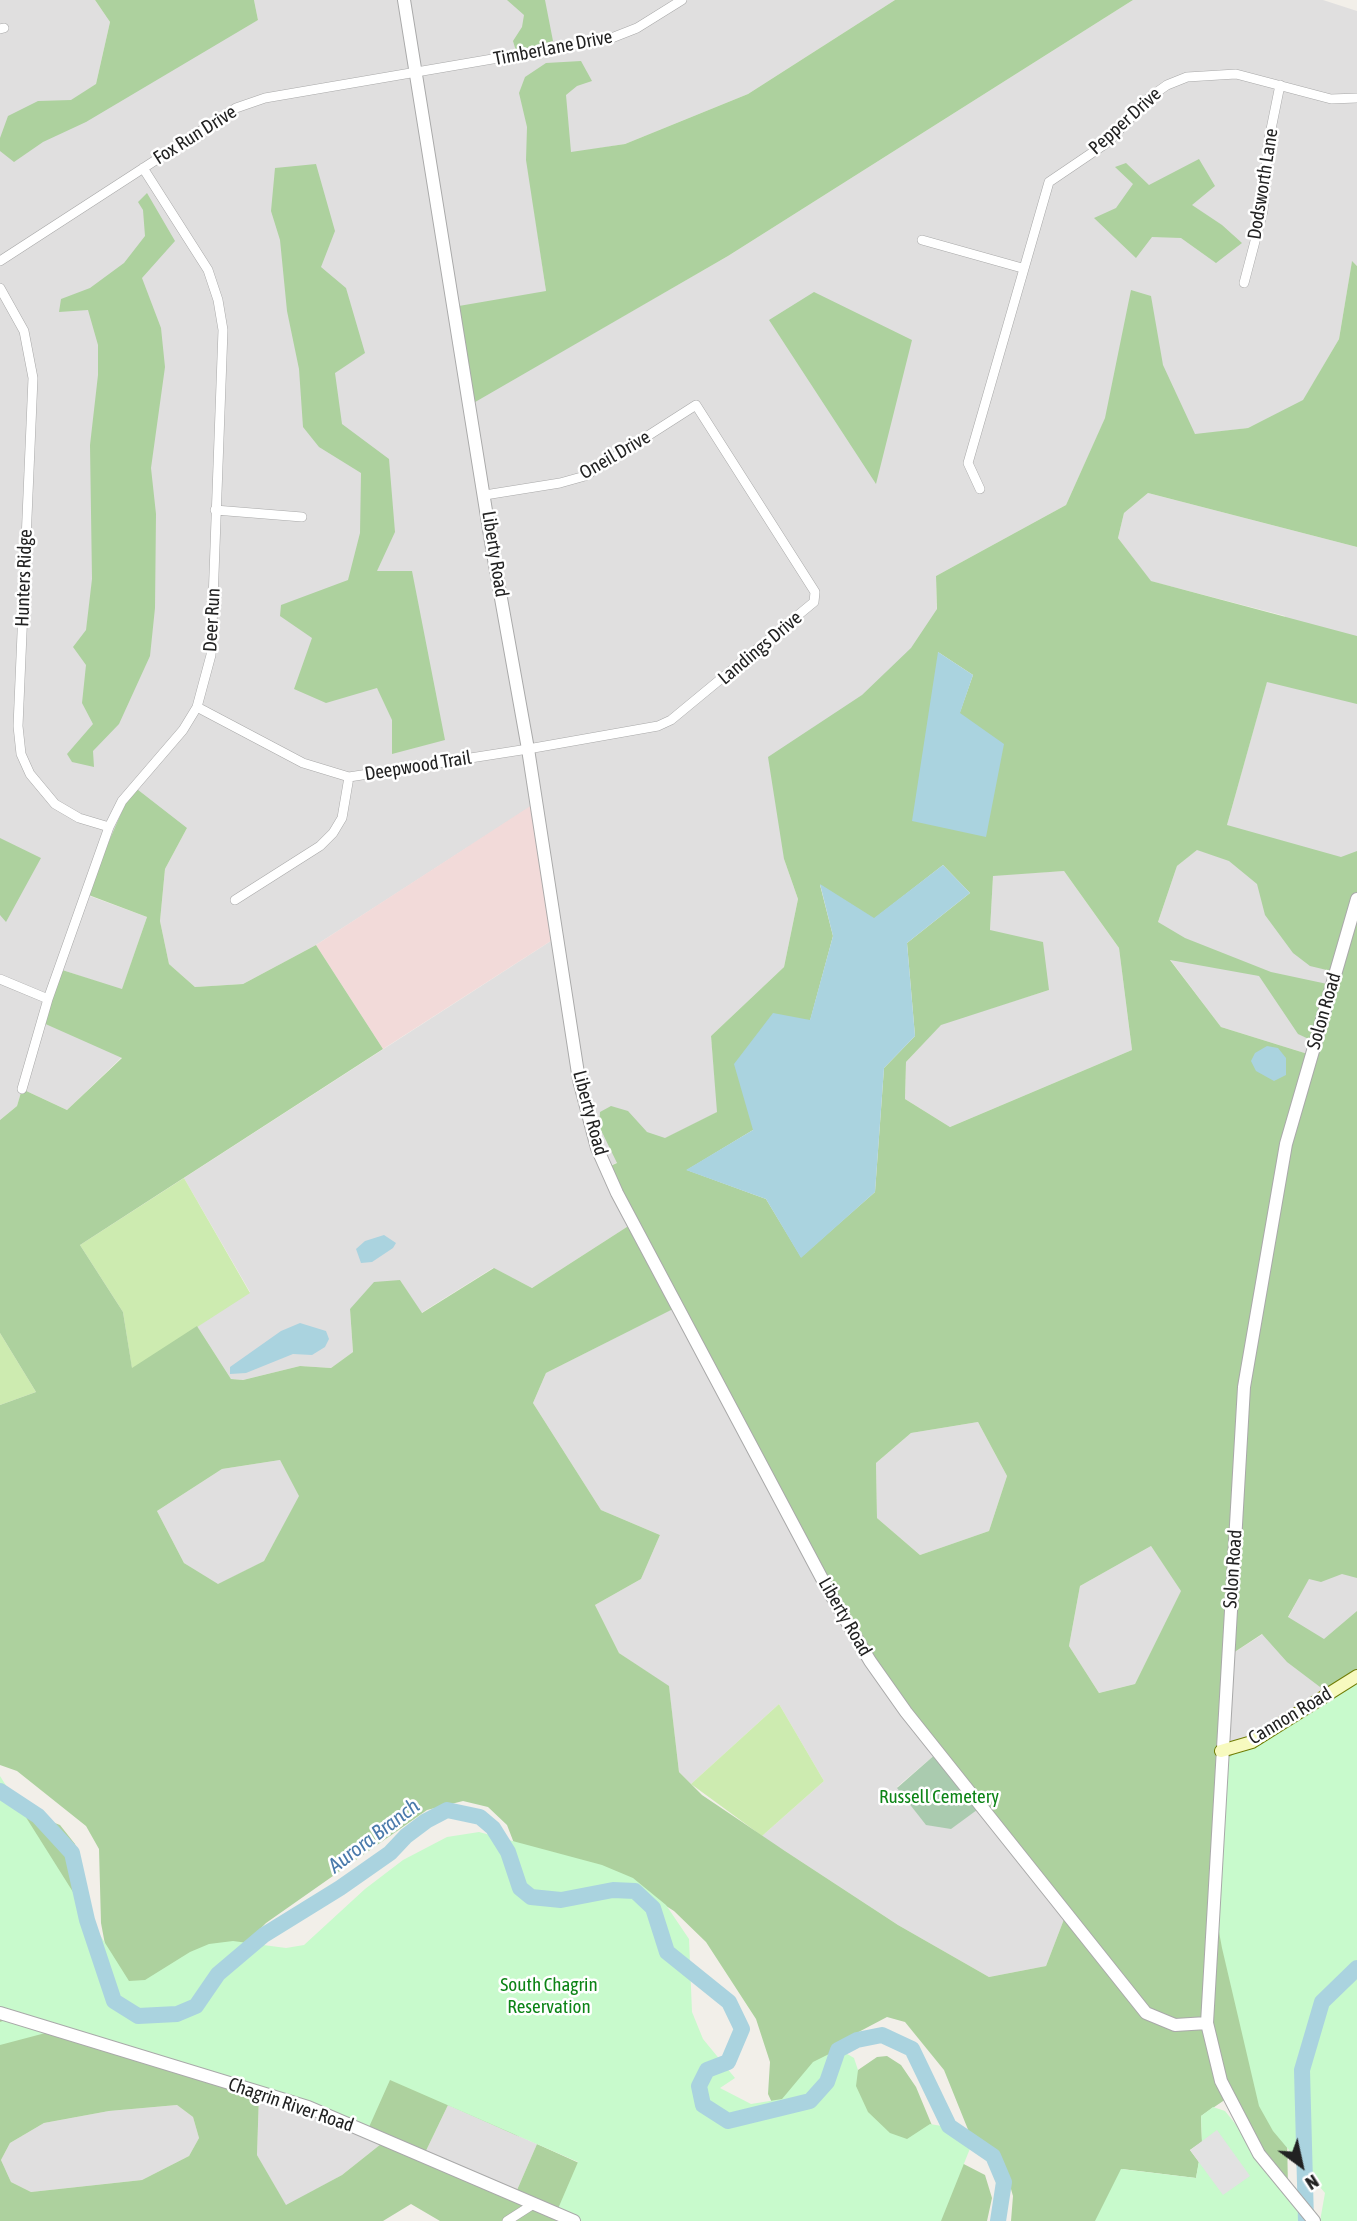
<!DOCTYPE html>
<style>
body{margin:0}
#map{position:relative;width:1357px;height:2221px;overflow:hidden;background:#f2efe9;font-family:"Asap Condensed",sans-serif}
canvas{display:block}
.north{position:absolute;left:1266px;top:2130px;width:70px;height:70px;-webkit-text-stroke:5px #fff;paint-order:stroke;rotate:147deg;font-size:19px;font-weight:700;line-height:28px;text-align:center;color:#222}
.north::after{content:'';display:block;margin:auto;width:24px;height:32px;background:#222;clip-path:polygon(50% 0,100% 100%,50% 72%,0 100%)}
</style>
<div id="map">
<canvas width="1357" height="2221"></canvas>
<div class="north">N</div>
</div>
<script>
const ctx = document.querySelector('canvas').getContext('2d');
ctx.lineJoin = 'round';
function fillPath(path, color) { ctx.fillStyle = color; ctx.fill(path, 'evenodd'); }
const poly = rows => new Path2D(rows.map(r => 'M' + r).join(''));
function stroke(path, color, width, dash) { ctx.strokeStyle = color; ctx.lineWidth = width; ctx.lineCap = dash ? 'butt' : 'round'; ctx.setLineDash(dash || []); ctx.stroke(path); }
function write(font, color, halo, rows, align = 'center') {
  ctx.font = font + ' "Asap Condensed",sans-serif'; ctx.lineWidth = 5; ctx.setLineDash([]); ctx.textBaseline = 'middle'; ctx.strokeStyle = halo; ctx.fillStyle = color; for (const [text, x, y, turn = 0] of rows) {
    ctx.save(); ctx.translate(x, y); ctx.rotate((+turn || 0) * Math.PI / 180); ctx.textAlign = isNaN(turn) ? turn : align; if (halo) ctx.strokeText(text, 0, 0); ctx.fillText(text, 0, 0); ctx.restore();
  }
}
fillPath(poly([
 [0,0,95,0,110,22,96,84,258,20,254,0,895,0,748,94,625,144,527,160,546,291,470,404,728,256,1133,0,1323,0,1357,11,1357,266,1352,262,1339,339,1303,401,1248,428,1195,435,1105,419,1066,505,936,576,938,652,784,859,798,899,784,967,711,1036,718,1112,606,1168,633,1223,532,1288,493,1268,421,1313,400,1280,350,1309,353,1352,331,1368,300,1366,243,1380,231,1379,197,1326,250,1292,184,1178,557,937,535,804,316,945,243,984,195,987,169,964,160,921,165,869,187,828,87,895,147,917,122,990,59,969,122,1057,67,1110,22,1089,17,1106,0,1120],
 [1148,493,1357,547,1357,899,1311,1055,1221,1027,1153,937,1177,866,1227,825,1285,616,1150,581,1118,538,1124,513],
 [1064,871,1119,948,1132,1050,950,1127,905,1099,906,1062,941,1024,1049,990,990,930,993,875],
 [678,1306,938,1752,897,1787,981,1807,1066,1914,1046,1966,989,1977,898,1925,762,1836,824,1781,779,1704,691,1784,679,1772,669,1687,619,1653,595,1605,641,1579,660,1535,601,1510,533,1403,546,1373],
 [978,1422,1007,1476,989,1531,920,1555,877,1518,876,1463,911,1433],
 [280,1460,300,1496,264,1561,218,1585,184,1563,157,1511,222,1469],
 [1357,1515,1357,1676,1252,1742,1221,1751,1227,1657,1288,1618,1313,1570],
 [1151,1546,1182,1591,1135,1684,1099,1693,1069,1646,1080,1586],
 [259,2094,386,2140,342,2175,286,2206,257,2155],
 [177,2105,193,2117,199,2138,189,2156,142,2180,31,2192,11,2182,1,2160,10,2143,44,2123,109,2111],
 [448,2105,537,2144,514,2197,423,2157]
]), '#e0dfdf');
fillPath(poly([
 [535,803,557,937,383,1049,316,945]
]), '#f2dad9');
fillPath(poly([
 [184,1178,250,1293,132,1369,123,1312,80,1245],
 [0,1333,36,1392,0,1405],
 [779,1704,824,1781,762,1836,691,1784]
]), '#cdebb0');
fillPath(poly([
 [95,0,254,0,258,20,86,122,43,142,14,162,0,151,0,138,8,116,38,101,71,100,96,84,110,22],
 [507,0,545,0,553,41,516,51,513,41,522,27,524,15],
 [895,0,1133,0,728,256,470,405,453,307,546,291,526,160,527,127,519,93,525,77,546,63,581,61,592,81,577,86,566,95,571,152,625,144,748,94],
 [1199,159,1215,186,1192,205,1222,225,1242,243,1216,263,1181,238,1152,237,1136,258,1094,218,1116,208,1133,184,1115,167,1126,163,1149,185],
 [316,164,335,231,321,267,346,288,365,353,335,373,342,424,389,459,395,532,377,571,412,571,445,740,392,754,392,720,377,688,326,703,294,689,312,638,280,616,281,605,348,580,360,533,361,473,319,447,303,427,299,369,287,311,280,240,271,211,275,168],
 [147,193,175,241,142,278,161,328,165,367,151,468,156,514,155,608,150,656,119,724,93,751,94,767,72,762,67,754,93,724,82,703,86,665,73,647,86,630,92,579,90,445,98,375,98,345,88,310,59,312,61,299,90,288,124,263,145,236,143,210,138,202],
 [1352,261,1357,266,1357,547,1148,493,1124,513,1118,538,1151,581,1357,636,1357,704,1267,682,1227,825,1341,857,1357,851,1357,1578,1342,1574,1321,1582,1309,1579,1288,1617,1324,1639,1357,1611,1357,1670,1324,1690,1287,1662,1262,1634,1227,1657,1222,1751,1252,1742,1287,2136,1288,2189,1266,2163,1229,2097,1201,2116,1202,2142,1190,2150,1199,2162,1196,2178,1122,2169,1195,2221,1011,2221,1013,2196,1003,2161,969,2132,944,2070,905,2022,887,2017,851,2036,837,2059,774,2107,768,2094,770,2062,756,2019,706,1942,674,1911,635,1886,524,1869,507,1825,488,1807,463,1801,427,1810,266,1923,244,1945,153,2002,110,1971,101,1923,99,1849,86,1826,17,1771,0,1765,0,1405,36,1392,0,1333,0,1120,17,1106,22,1089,67,1110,122,1058,41,1022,59,969,122,989,147,917,86,894,133,786,187,828,165,869,160,921,169,964,195,987,243,984,316,945,383,1049,80,1245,123,1312,132,1368,197,1326,231,1379,243,1380,300,1366,331,1368,353,1352,350,1309,374,1282,400,1280,422,1313,494,1268,532,1288,633,1223,606,1168,617,1163,599,1126,600,1112,611,1106,628,1111,647,1132,665,1138,717,1112,711,1036,784,967,798,899,784,859,768,757,862,695,911,648,937,609,936,576,1066,505,1105,418,1131,290,1151,296,1163,365,1195,434,1248,428,1303,400,1339,339],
 [938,652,973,675,960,712],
 [1197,850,1229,861,1257,884,1265,915,1293,953,1310,966,1335,972,1332,985,1271,972,1185,938,1158,922,1177,866],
 [943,865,970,893,907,943,915,1036,884,1068,875,1192,801,1257,766,1199,687,1170,753,1130,810,1021,833,936,820,885,874,919],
 [1064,871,1119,948,1132,1050,950,1127,905,1099,906,1062,941,1025,1049,990,1043,942,990,930,993,876],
 [1170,960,1259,976,1298,1034,1315,1042,1311,1055,1221,1027],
 [677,1307,870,1661,1066,1914,1046,1966,989,1977,898,1925,785,1851,702,1795,679,1772,669,1686,619,1653,595,1605,641,1579,660,1535,601,1510,533,1403,546,1373],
 [978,1422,1007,1476,989,1531,920,1555,877,1518,876,1463,911,1433],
 [280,1460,299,1496,264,1561,218,1584,184,1563,157,1511,222,1469],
 [1151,1546,1181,1591,1135,1684,1099,1693,1069,1646,1080,1586],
 [814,292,912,340,876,484,769,320],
 [0,838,41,858,6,922,0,915],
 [0,1802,60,1825,75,1844,80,1863,79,1915,94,1987,243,1980,520,2137,448,2105,423,2157,514,2197,537,2144,579,2163,573,2177,835,2105,858,2070,877,2057,887,2056,901,2065,916,2087,941,2147,954,2159,985,2175,992,2198,987,2221,440,2221,411,2204,383,2221,0,2221],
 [259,2094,386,2140,342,2175,286,2205,257,2155],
 [177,2105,193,2117,199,2138,189,2156,142,2180,31,2192,11,2182,1,2160,10,2143,44,2123,109,2111]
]), '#add19e');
fillPath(poly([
 [938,1752,981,1807,951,1829,926,1825,897,1788]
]), '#aacbaf');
fillPath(poly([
 [1357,1677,1357,2221,1320,2221,1325,2193,1273,2131,1259,2106,1222,1948,1217,1921,1223,1761],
 [0,1776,129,1981,145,1980,190,1952,209,1944,233,1941,286,1948,304,1945,365,1889,403,1860,447,1837,479,1832,602,1865,633,1878,666,1905,689,1939,692,2012,703,2039,735,2078,720,2088,751,2104,782,2099,813,2062,839,2049,854,2058,858,2070,856,2086,868,2112,890,2133,907,2139,930,2124,953,2128,971,2146,941,2221,561,2221,554,2218,578,2162,390,2080,365,2136,292,2104,53,2031,0,2045,0,2022,11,2018,0,2014],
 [1213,2107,1225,2111,1305,2210,1300,2221,1095,2221,1121,2169,1196,2178,1202,2142,1201,2116]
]), '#c8facc');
fillPath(poly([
 [1217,2130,1250,2176,1223,2195,1190,2150]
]), '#e2e2e2');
fillPath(poly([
 [938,652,973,675,960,713,1004,744,986,837,912,821],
 [943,865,970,893,907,943,915,1036,884,1068,875,1192,801,1258,766,1199,686,1170,753,1130,734,1064,773,1013,810,1020,833,936,820,884,874,918],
 [1267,1046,1278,1048,1286,1058,1286,1075,1274,1081,1256,1071,1251,1061,1255,1053],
 [384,1235,396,1243,393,1248,372,1262,361,1263,356,1249,365,1241],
 [300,1323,326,1331,329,1339,325,1347,312,1355,293,1354,246,1373,230,1374,230,1367,281,1331]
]), '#aad3df');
stroke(poly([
 [0,1791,38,1816,72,1853,87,1920,114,2001,138,2016,177,2014,196,2006,218,1974,264,1935,340,1888,390,1853,406,1836,426,1821,447,1810,480,1817,493,1828,508,1852,520,1888,531,1897,561,1900,613,1890,635,1891,653,1908,667,1952,729,2002,742,2029,728,2062,707,2070,699,2086,703,2105,728,2121,810,2101,827,2082,838,2050,857,2040,882,2035,912,2049,949,2126,993,2156,1004,2182,998,2221],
 [1306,2221,1302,2070,1322,2002,1357,1968]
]), '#aad3df', 16);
const minor = poly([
 [0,29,4,28],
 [922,240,1022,268],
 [0,261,236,108,265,98,609,39,637,28,682,0],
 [1244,283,1263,211,1268,144,1280,85],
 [0,288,24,331,33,378,18,726,21,754,30,774,55,804,79,818,109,827],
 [980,489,968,463,1049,182,1108,142,1150,97,1167,85,1187,77,1236,74,1331,99,1357,98],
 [215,510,302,517],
 [197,707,303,763,349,777,528,749,658,726,671,720,814,602,815,592,696,405,585,476,560,483,485,495],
 [235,900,320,846,333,833,342,818,349,777],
 [0,979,48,999],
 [22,1089,48,999,109,827,122,801,183,730,197,707,211,655,223,330,218,300,208,270,143,168],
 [507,2221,532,2205]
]);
const tertiary = poly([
 [404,0,492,548,528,749,579,1080,597,1148,617,1193,828,1590,870,1661,906,1712,1146,2013,1175,2025,1207,2023],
 [0,2013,308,2107,574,2221],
 [1314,2221,1259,2154,1221,2081,1207,2023,1244,1387,1286,1144,1357,899]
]);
const secondary = poly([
 [1221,1751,1252,1742,1357,1676]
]);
stroke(minor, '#a9a9a9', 10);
stroke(tertiary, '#a9a9a9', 14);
stroke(secondary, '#707d05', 14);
stroke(minor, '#fff', 9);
stroke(tertiary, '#fff', 12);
stroke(secondary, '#f7fabf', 12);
write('19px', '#222', '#fff', [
 ["Timberlane Drive",553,48,-11],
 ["Pepper Drive",1125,121,-42],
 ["Fox Run Drive",195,135,-32],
 ["Dodsworth Lane",1263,184,-81],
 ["Oneil Drive",615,455,-30],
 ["Liberty Road",495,554,81],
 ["Hunters Ridge",24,578,-88],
 ["Deer Run",212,620,-87],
 ["Landings Drive",760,648,-40],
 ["Deepwood Trail",418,766,-9],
 ["Solon Road",1324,1011,-74],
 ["Liberty Road",590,1113,75],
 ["Solon Road",1233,1569,-86],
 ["Liberty Road",845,1617,60],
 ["Cannon Road",1290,1716,-31],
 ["Chagrin River Road",291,2105,19]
]);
write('19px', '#0c8416', '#fff', [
 ["Russell Cemetery",939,1797],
 ["South Chagrin",549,1985],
 ["Reservation",549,2007]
]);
write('italic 21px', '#4a7aab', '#fff', [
 ["Aurora Branch",374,1836,-37]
]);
</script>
